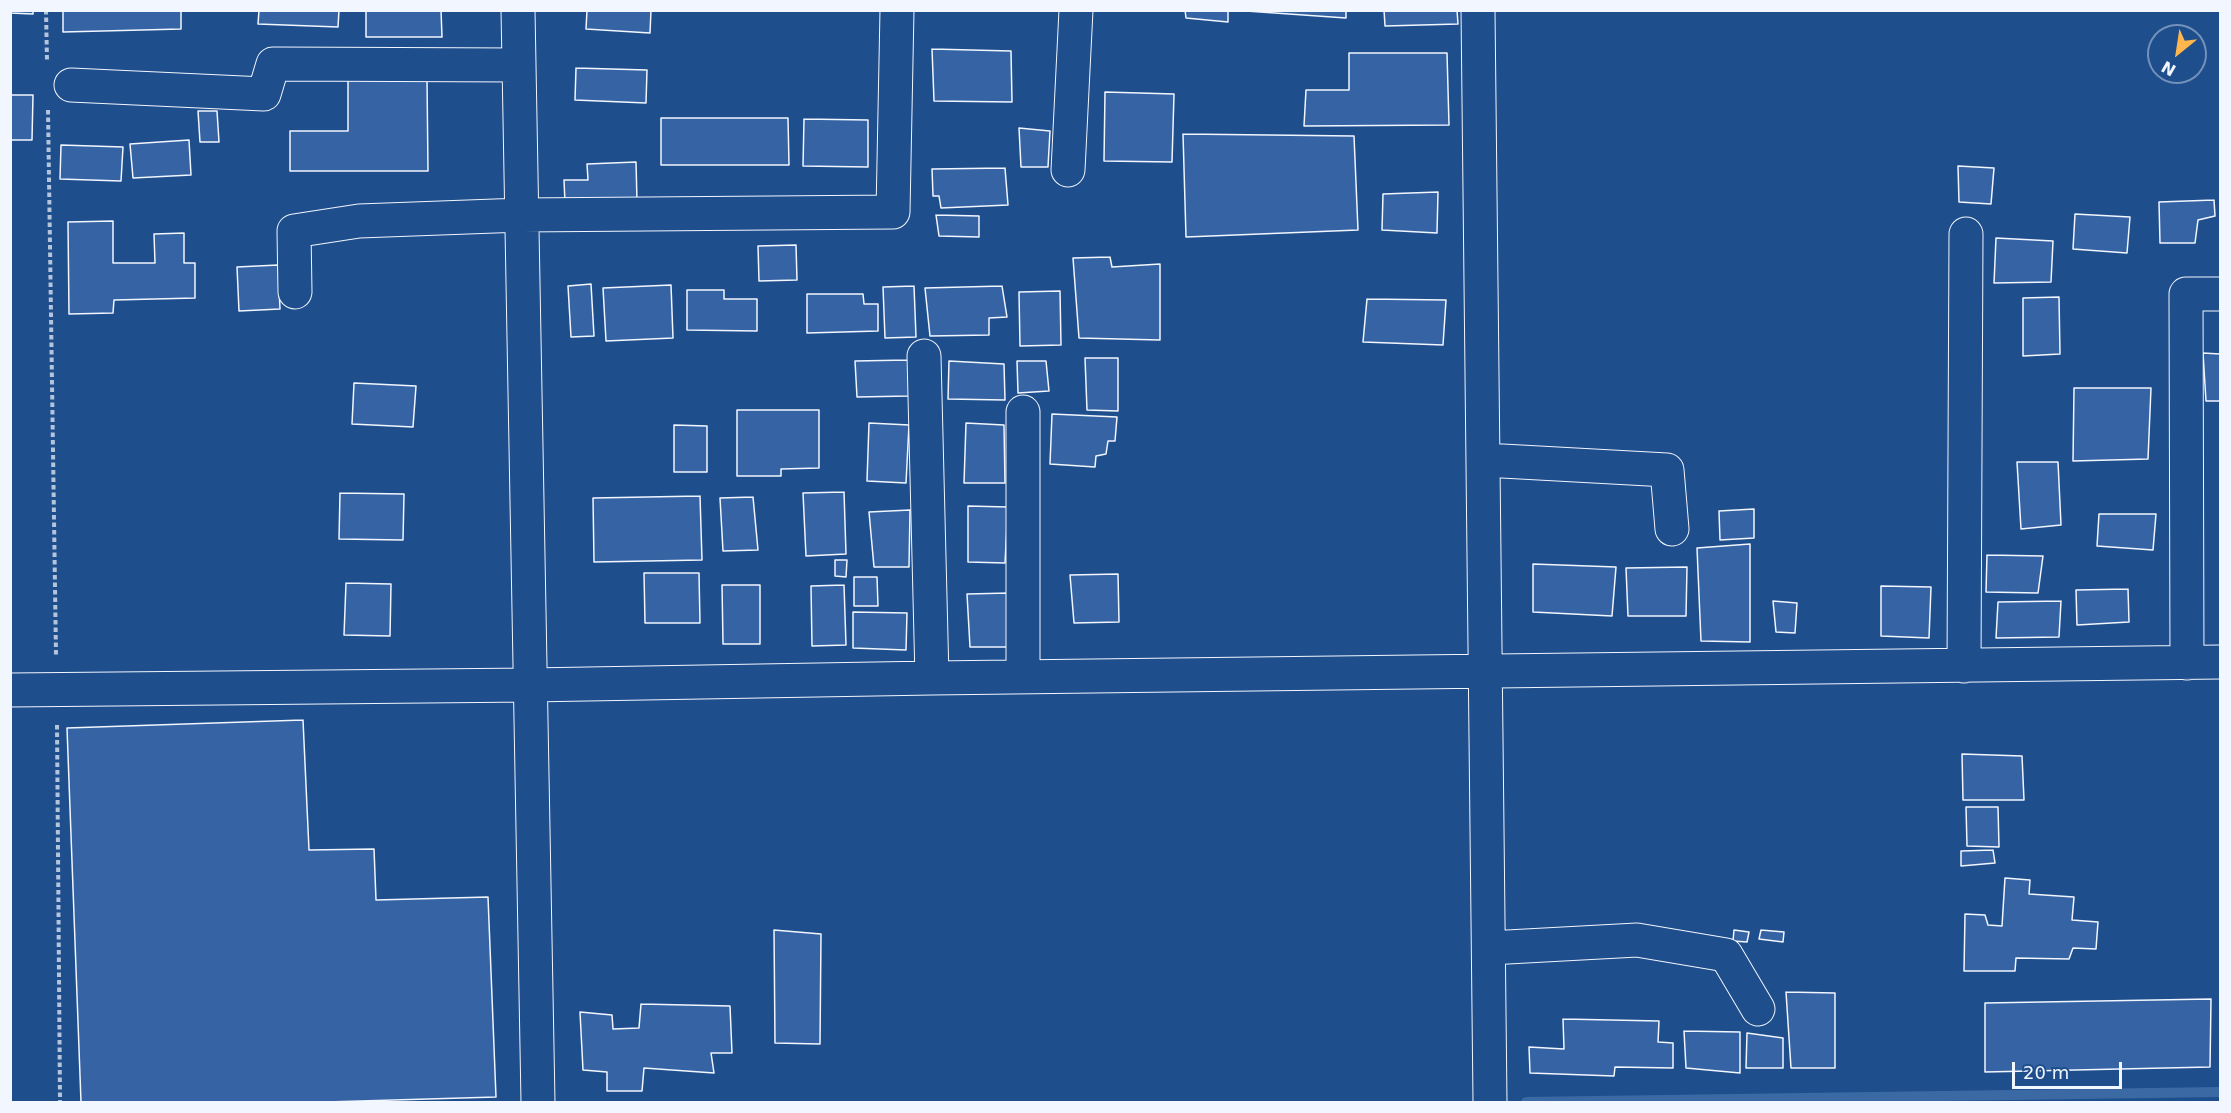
<!DOCTYPE html>
<style>
body{margin:0}
#map{position:relative;width:2231px;height:1113px;overflow:hidden;background:#1f4e8c;font-family:"DejaVu Sans",sans-serif}
canvas{display:block}
.frame{position:absolute;inset:0;border:12px solid #f2f6ff;pointer-events:none}
.north{position:absolute;left:2147px;top:24px;width:60px;height:60px;box-sizing:border-box;background:#1f4e8c;border:2px solid #7391ba;border-radius:50%;rotate:210deg;font-size:16px;font-weight:700;line-height:24px;text-align:center;color:#f2f6ff}
.north::after{content:'';display:block;margin:auto;width:21px;height:27px;background:#ffb74d;clip-path:polygon(50% 0,100% 100%,50% 72%,0 100%)}
.scale{position:absolute;left:2012px;top:1062px;width:110px;height:27px;box-sizing:border-box;border:3px solid #f2f6ff;border-top:0;padding-left:8px;font-size:18px;line-height:21px;white-space:nowrap;color:#f2f6ff;-webkit-text-stroke:4px #1f4e8c;paint-order:stroke}
</style>
<div id="map">
<canvas width="2231" height="1113"></canvas>
<div class="frame"></div>
<div class="north">N</div>
<div class="scale">20 m</div>
</div>
<script>
const ctx = document.querySelector('canvas').getContext('2d');
ctx.lineJoin = 'round';
const poly = rows => new Path2D(rows.map(r => 'M' + r).join(''));
function stroke(path, color, width, dash) { ctx.strokeStyle = color; ctx.lineWidth = width; ctx.lineCap = dash ? 'butt' : 'round'; ctx.setLineDash(dash || []); ctx.stroke(path); }
function fillPath(path, color) { ctx.fillStyle = color; ctx.fill(path, 'evenodd'); }
stroke(poly([
 [1526,1102,2220,1092]
]), '#3b69a3', 10);
const building = poly([
 [10,10,33,10,33,14,10,13,10,10],
 [63,10,181,10,181,29,63,32,63,10],
 [259,10,339,10,338,27,258,24,259,10],
 [366,10,441,10,442,37,366,37,366,10],
 [587,10,651,10,650,33,586,29,587,10],
 [1185,10,1228,10,1228,22,1186,18,1185,10],
 [1246,10,1346,10,1346,18,1246,11,1246,10],
 [1384,10,1457,10,1458,24,1385,26,1384,10],
 [932,49,1011,51,1012,102,934,101,932,49],
 [1349,53,1447,53,1449,125,1304,126,1306,90,1349,90,1349,53],
 [576,68,647,70,646,103,575,100,576,68],
 [348,79,427,79,428,171,290,171,290,131,348,131,348,79],
 [1105,92,1174,94,1172,162,1104,161,1105,92],
 [10,95,33,95,32,140,10,140,10,95],
 [198,111,217,111,219,142,200,142,198,111],
 [661,118,788,118,789,165,661,165,661,118],
 [804,119,868,120,868,167,803,166,804,119],
 [1019,128,1050,131,1048,167,1021,167,1019,128],
 [1183,134,1354,136,1358,230,1186,237,1183,134],
 [189,140,191,175,133,178,130,144,189,140],
 [61,145,123,147,121,181,60,179,61,145],
 [636,162,637,201,565,203,564,180,588,180,587,164,636,162],
 [1958,166,1994,168,1991,204,1959,202,1958,166],
 [1005,168,1008,205,941,208,939,196,933,196,932,169,1005,168],
 [1438,192,1437,233,1382,230,1383,194,1438,192],
 [2214,200,2215,216,2198,220,2195,243,2160,243,2159,202,2214,200],
 [2075,214,2130,217,2127,253,2073,249,2075,214],
 [936,215,979,216,979,237,939,236,936,215],
 [113,221,113,263,155,263,154,234,184,233,184,263,195,263,195,298,114,300,113,313,69,314,68,222,113,221],
 [1996,238,2053,241,2051,282,1994,283,1996,238],
 [796,245,797,280,759,281,758,246,796,245],
 [1110,257,1112,267,1160,264,1160,340,1079,338,1073,258,1110,257],
 [278,265,280,309,239,311,237,267,278,265],
 [591,284,594,336,571,337,568,286,591,284],
 [671,285,673,338,606,341,603,288,671,285],
 [914,286,916,337,885,338,883,287,914,286],
 [1002,286,1007,317,989,318,989,335,930,336,925,288,1002,286],
 [687,290,724,290,724,299,757,299,757,331,687,330,687,290],
 [1060,291,1061,345,1020,346,1019,292,1060,291],
 [807,294,863,294,864,304,878,304,878,331,807,333,807,294],
 [2059,297,2060,354,2023,356,2023,298,2059,297],
 [1367,299,1446,300,1443,345,1363,342,1367,299],
 [2203,353,2220,354,2220,401,2206,401,2203,353],
 [1085,358,1118,358,1118,411,1087,410,1085,358],
 [908,360,909,396,857,397,855,361,908,360],
 [949,361,1004,364,1005,400,948,399,949,361],
 [1017,361,1046,361,1049,391,1018,393,1017,361],
 [354,383,416,386,413,427,352,424,354,383],
 [2074,388,2151,388,2148,459,2073,461,2074,388],
 [737,410,819,410,819,468,781,469,781,476,737,476,737,410],
 [1052,414,1117,417,1115,441,1108,441,1106,454,1096,456,1095,467,1050,464,1052,414],
 [869,423,909,425,906,483,867,481,869,423],
 [966,423,1004,425,1005,483,964,483,966,423],
 [674,425,707,426,707,472,674,472,674,425],
 [2017,462,2058,462,2061,525,2021,529,2017,462],
 [844,492,846,554,806,556,803,493,844,492],
 [340,493,404,494,403,540,339,539,340,493],
 [700,496,702,560,594,562,593,498,700,496],
 [753,497,758,550,723,551,720,498,753,497],
 [968,506,1008,507,1005,563,968,562,968,506],
 [1754,509,1754,538,1720,540,1719,511,1754,509],
 [910,510,909,567,874,567,869,512,910,510],
 [2099,514,2156,514,2153,550,2097,546,2099,514],
 [1750,544,1750,642,1701,641,1697,548,1750,544],
 [1987,555,2043,556,2038,593,1986,592,1987,555],
 [835,560,847,560,846,577,835,576,835,560],
 [1533,564,1616,567,1612,616,1533,612,1533,564],
 [1687,567,1686,616,1628,616,1626,568,1687,567],
 [644,573,699,573,700,623,645,623,644,573],
 [1118,574,1119,622,1074,623,1070,575,1118,574],
 [854,577,877,577,878,606,854,606,854,577],
 [346,583,391,584,390,636,344,635,346,583],
 [722,585,760,585,760,644,723,644,722,585],
 [844,585,846,645,812,646,811,586,844,585],
 [1881,586,1931,587,1929,638,1881,636,1881,586],
 [2128,589,2129,622,2077,625,2076,590,2128,589],
 [1009,593,1009,647,970,647,967,594,1009,593],
 [1773,601,1797,603,1795,633,1776,632,1773,601],
 [2061,601,2059,637,1996,638,1998,602,2061,601],
 [853,612,907,613,906,650,853,648,853,612],
 [303,720,309,850,374,849,376,900,488,897,496,1097,326,1102,81,1102,67,728,303,720],
 [1962,754,2022,756,2024,800,1963,800,1962,754],
 [1966,807,1998,807,1999,847,1967,846,1966,807],
 [1993,850,1995,863,1961,866,1961,851,1993,850],
 [2005,878,2030,880,2029,894,2074,897,2072,920,2098,922,2096,949,2073,948,2069,959,2016,958,2015,971,1964,971,1965,914,1985,915,1988,925,2002,926,2005,878],
 [774,930,821,934,820,1044,775,1043,774,930],
 [1734,930,1749,932,1747,942,1733,941,1734,930],
 [1761,930,1784,932,1783,942,1759,939,1761,930],
 [1786,992,1835,993,1835,1068,1791,1068,1786,992],
 [2211,999,2210,1067,1985,1072,1985,1003,2211,999],
 [641,1004,730,1006,732,1053,711,1053,714,1073,644,1068,642,1091,607,1091,607,1072,583,1070,580,1012,612,1015,613,1029,639,1028,641,1004],
 [1563,1019,1659,1021,1658,1042,1673,1043,1673,1068,1615,1067,1614,1076,1530,1073,1529,1047,1564,1049,1563,1019],
 [1684,1031,1740,1032,1740,1073,1686,1068,1684,1031],
 [1747,1033,1783,1038,1783,1068,1746,1068,1747,1033]
]);
fillPath(building, '#3563a3');
stroke(building, '#f2f6ff', 1.5);
const minor = poly([
 [518,10,538,1102],
 [1478,10,1490,1102],
 [71,85,264,94,273,64,519,65],
 [1068,170,1076,10],
 [295,292,294,231,359,221,522,215,893,212,897,10],
 [924,356,932,678],
 [1484,460,1667,470,1672,529],
 [2187,663,2186,294,2220,294],
 [1964,666,1966,234],
 [1023,677,1023,412],
 [10,690,530,685,932,678,2220,662],
 [1489,948,1637,940,1726,955,1758,1009]
]);
stroke(minor, '#f2f6ff', 35);
stroke(poly([
 [46,10,47,61],
 [48,110,56,655],
 [57,725,60,1101]
]), '#b3c4dc', 4, [4.5, 3]);
stroke(minor, '#1f4e8c', 33);
</script>
